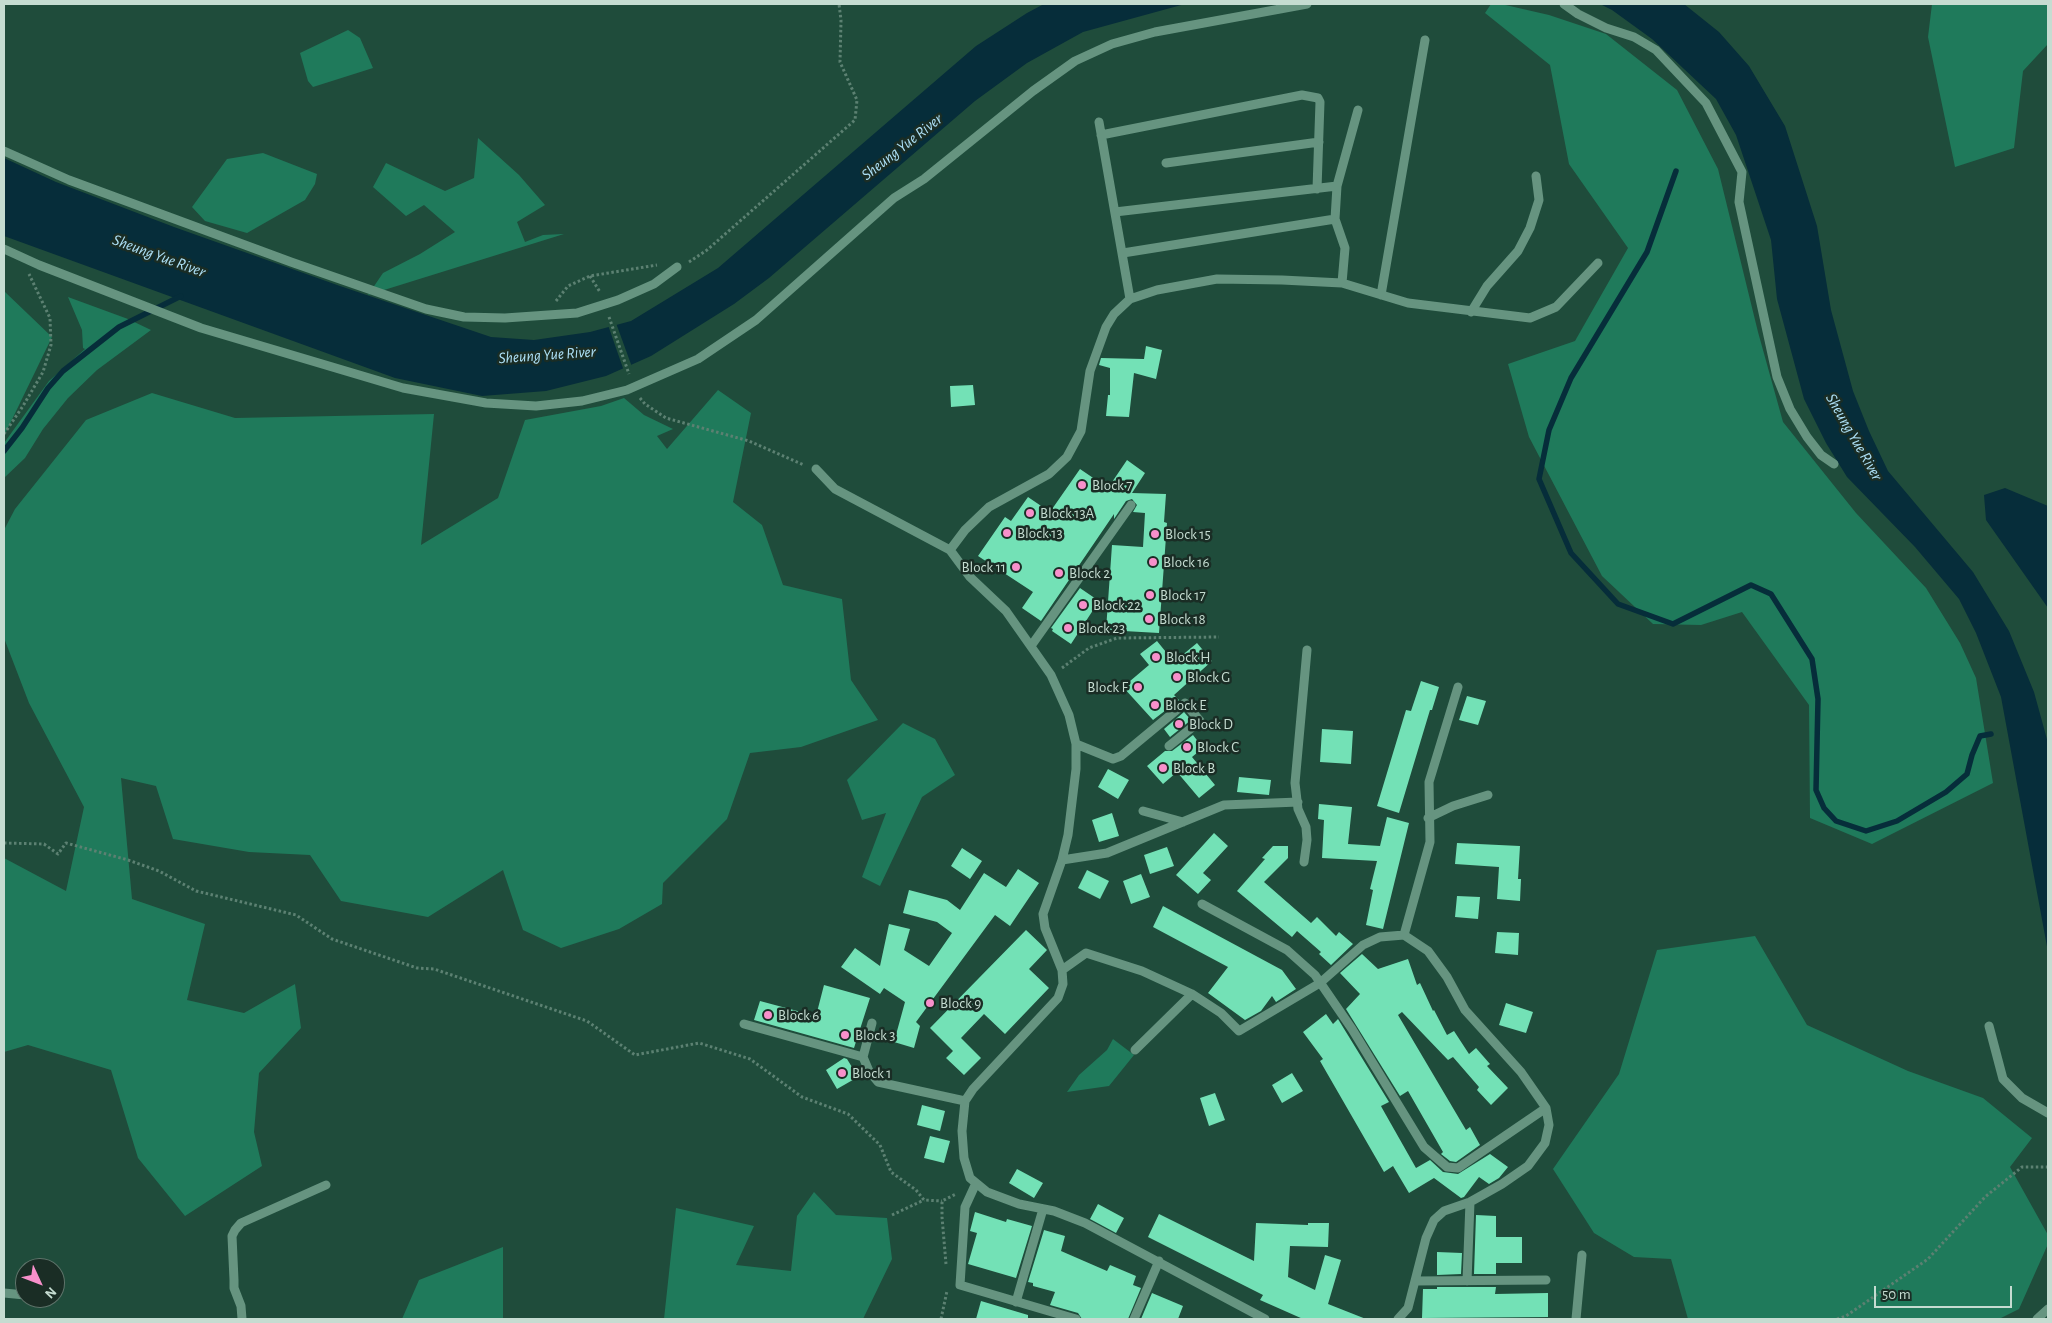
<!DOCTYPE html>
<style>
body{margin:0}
#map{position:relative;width:2052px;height:1323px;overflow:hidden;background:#1f4c3b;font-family:"Alegreya Sans",sans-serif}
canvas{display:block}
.frame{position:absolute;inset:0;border:5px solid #c5dcd1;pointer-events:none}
.north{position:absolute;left:15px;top:1258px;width:50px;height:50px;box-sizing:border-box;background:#1a2d25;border:1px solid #5e736a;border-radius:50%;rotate:133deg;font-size:14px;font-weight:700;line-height:20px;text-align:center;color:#c5dcd1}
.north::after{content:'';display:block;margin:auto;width:18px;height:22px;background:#f890cb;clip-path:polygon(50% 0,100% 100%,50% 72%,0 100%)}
.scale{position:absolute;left:1874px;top:1286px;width:138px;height:22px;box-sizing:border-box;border:2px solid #c5dcd1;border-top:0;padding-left:6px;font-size:15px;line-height:18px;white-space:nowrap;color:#c5dcd1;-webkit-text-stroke:4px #1a2d25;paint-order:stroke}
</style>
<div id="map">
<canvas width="2052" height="1323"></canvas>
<div class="frame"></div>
<div class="north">N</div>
<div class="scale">50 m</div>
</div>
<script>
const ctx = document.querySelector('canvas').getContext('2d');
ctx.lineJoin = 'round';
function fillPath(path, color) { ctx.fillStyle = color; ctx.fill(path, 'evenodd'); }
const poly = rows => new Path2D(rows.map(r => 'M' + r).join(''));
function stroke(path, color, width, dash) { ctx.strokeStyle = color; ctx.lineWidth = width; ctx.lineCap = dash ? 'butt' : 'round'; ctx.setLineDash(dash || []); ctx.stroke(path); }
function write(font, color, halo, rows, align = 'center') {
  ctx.font = font + ' "Alegreya Sans",sans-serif'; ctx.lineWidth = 5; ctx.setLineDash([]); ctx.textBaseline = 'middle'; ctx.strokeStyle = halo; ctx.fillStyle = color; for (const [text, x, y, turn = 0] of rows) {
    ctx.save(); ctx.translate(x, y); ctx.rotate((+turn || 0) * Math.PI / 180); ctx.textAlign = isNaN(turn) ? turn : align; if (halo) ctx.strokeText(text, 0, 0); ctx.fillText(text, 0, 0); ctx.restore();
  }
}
fillPath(poly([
 [1491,4,1501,4,1549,15,1606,34,1677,90,1718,169,1758,332,1783,422,1856,513,1926,588,1960,643,1976,678,1993,783,1872,844,1810,818,1809,705,1742,612,1701,625,1653,624,1602,576,1529,437,1508,364,1575,341,1628,248,1569,164,1550,65,1485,13],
 [1932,4,2048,4,2048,44,2023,71,2014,148,1955,167,1928,37],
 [348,30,360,38,373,68,313,87,308,81,300,53],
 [478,138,519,175,545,205,517,222,525,242,543,235,564,234,368,295,383,273,420,254,455,232,424,205,406,216,373,187,386,163,445,191,474,178],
 [263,153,317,174,315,184,305,200,247,233,205,221,192,207,227,159],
 [4,291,52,337,4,436],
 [68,297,128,319,151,330,97,370,68,398,43,429,25,458,4,478,4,443,49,381,85,349,83,348,82,330],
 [718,390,751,413,733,502,762,525,783,585,842,599,851,680,878,720,801,747,750,753,727,819,663,883,662,904,619,929,561,948,523,930,503,870,428,917,341,901,310,855,249,852,173,839,156,786,121,778,132,899,205,924,187,1000,244,1013,295,984,301,1028,259,1073,254,1132,262,1166,185,1216,138,1158,111,1070,28,1045,4,1052,4,858,66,891,84,807,29,703,4,638,4,530,15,509,86,420,152,393,235,418,434,414,421,545,498,498,525,420,601,406,624,398,644,415,673,429,657,436,667,449],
 [903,723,935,739,955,775,922,797,880,886,862,877,886,813,862,820,847,780],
 [1755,936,1807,1025,1908,1071,1983,1098,2032,1138,2010,1167,2048,1235,2048,1244,2019,1309,1999,1319,1688,1319,1671,1259,1634,1257,1594,1233,1553,1169,1619,1074,1657,950],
 [1113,1039,1134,1055,1109,1086,1067,1092,1079,1075,1107,1050],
 [814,1192,836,1215,887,1218,892,1259,863,1319,664,1319,676,1208,754,1226,736,1265,791,1271,797,1216],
 [503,1247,503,1319,402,1319,419,1280]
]), '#1f7a5b');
fillPath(poly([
 [1044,4,1185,4,1083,32,1027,63,975,101,769,278,734,304,651,356,606,376,546,391,482,396,395,378,4,236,4,158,56,182,174,227,340,286,491,337,534,340,590,332,631,321,718,268,976,46,1027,13],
 [1600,4,1684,4,1719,32,1749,66,1785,126,1817,226,1831,310,1853,391,1869,431,1888,471,1973,572,2009,631,2034,692,2048,743,2048,952,2001,697,1976,633,1959,599,1915,547,1847,477,1826,443,1804,399,1777,299,1771,240,1736,135,1716,99,1652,39,1612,10],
 [2005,488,2048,506,2048,608,1986,520,1984,495]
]), '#062d3a');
fillPath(poly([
 [616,323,632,367,624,371,608,325]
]), '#1f4c3b');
stroke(poly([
 [1676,171,1647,252,1571,378,1549,430,1539,479,1571,553,1618,604,1673,624,1751,585,1771,594,1812,659,1818,699,1816,790,1824,808,1836,821,1866,831,1897,821,1946,792,1967,774,1972,755,1980,736,1991,734],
 [4,451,22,428,48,388,63,371,119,327,181,296]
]), '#062d3a', 5.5);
fillPath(poly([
 [1146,346,1162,350,1156,379,1134,373,1129,417,1106,416,1108,395,1110,395,1110,368,1099,365,1101,358,1144,359],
 [973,385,975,405,951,407,950,386],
 [1127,460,1145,473,1132,493,1166,494,1164,522,1167,523,1159,633,1106,630,1112,545,1143,547,1145,513,1133,512,1137,505,1132,499,1126,501,1114,519,1114,514,1041,621,1022,608,1033,592,978,556,1005,517,1011,521,1028,497,1050,512,1080,469,1108,488],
 [1080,588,1099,601,1071,644,1052,631,1053,629,1051,628],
 [1157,641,1174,662,1197,643,1212,661,1174,695,1179,700,1153,720,1123,687,1149,665,1140,654],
 [1421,681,1439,687,1432,710,1430,710,1399,813,1377,806,1406,710,1411,711],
 [1467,696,1486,701,1478,725,1459,720],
 [1184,712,1191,720,1170,737,1164,729],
 [1322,729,1353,731,1351,764,1320,762],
 [1193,735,1203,748,1192,757,1215,785,1199,798,1177,772,1163,784,1147,766,1165,751,1172,751],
 [1108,769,1129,780,1118,799,1098,787],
 [1239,777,1271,780,1269,795,1237,792],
 [1319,804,1352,807,1348,844,1380,846,1387,817,1409,823,1383,929,1366,925,1373,890,1370,889,1377,861,1322,858,1324,820,1318,819],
 [1112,813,1119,836,1099,842,1092,820],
 [1214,833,1228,846,1203,873,1211,880,1198,894,1176,875],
 [1457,843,1520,846,1518,879,1521,879,1520,901,1497,899,1499,867,1455,864],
 [1273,846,1288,846,1288,858,1264,882,1311,923,1317,917,1336,936,1339,932,1353,944,1331,965,1319,954,1321,952,1297,931,1292,937,1237,891,1265,859,1262,858],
 [1167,847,1174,866,1150,874,1144,855],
 [962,848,982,861,970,879,951,866],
 [1018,869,1039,883,1010,926,995,915,916,1022,920,1026,914,1048,894,1042,905,1002,884,988,880,994,841,967,855,948,880,966,889,924,910,929,904,950,929,966,952,933,937,922,903,913,909,890,947,900,960,910,984,873,1006,887],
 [1087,870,1109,881,1100,899,1078,888],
 [1141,874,1150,897,1131,904,1123,881],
 [1457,896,1480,897,1478,919,1455,917],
 [1163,906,1282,970,1296,989,1276,1002,1272,996,1261,1011,1245,1020,1208,993,1228,967,1153,927],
 [1026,930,1047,950,1029,969,1049,988,1005,1034,984,1014,961,1038,981,1058,964,1075,946,1058,953,1051,930,1028],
 [1497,932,1519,933,1518,955,1495,953],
 [1362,954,1378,969,1408,959,1417,985,1420,983,1433,1011,1434,1010,1447,1035,1454,1031,1469,1054,1476,1048,1490,1064,1487,1066,1508,1088,1491,1105,1477,1090,1479,1087,1453,1057,1448,1060,1402,1012,1398,1015,1466,1130,1470,1127,1480,1145,1456,1162,1450,1161,1441,1154,1443,1152,1408,1091,1400,1096,1346,1009,1360,994,1340,973],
 [824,985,870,998,854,1048,754,1020,760,1001,816,1016],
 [1506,1003,1533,1012,1526,1033,1499,1025],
 [1326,1014,1333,1024,1338,1019,1389,1102,1381,1106,1382,1108,1416,1168,1430,1160,1443,1172,1458,1174,1490,1154,1508,1167,1499,1178,1489,1184,1479,1177,1464,1197,1461,1198,1434,1178,1409,1193,1393,1166,1384,1172,1320,1061,1323,1059,1303,1032],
 [844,1058,847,1059,858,1077,837,1089,826,1070],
 [1292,1073,1303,1091,1282,1103,1272,1085],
 [1215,1093,1225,1120,1209,1126,1200,1098],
 [922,1105,945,1111,940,1131,917,1125],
 [930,1136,950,1141,944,1163,924,1158],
 [1017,1169,1043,1183,1034,1198,1009,1183],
 [1098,1204,1124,1218,1116,1233,1090,1219],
 [975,1212,1006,1222,1007,1219,1032,1226,1016,1278,968,1264,977,1233,970,1231],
 [1159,1214,1254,1261,1256,1223,1308,1225,1308,1223,1329,1223,1328,1247,1290,1246,1288,1277,1315,1290,1325,1255,1341,1260,1328,1304,1366,1319,1303,1319,1260,1300,1263,1295,1148,1237],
 [1476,1215,1496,1216,1496,1237,1522,1237,1522,1263,1496,1263,1496,1274,1474,1274],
 [1044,1230,1065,1236,1061,1251,1107,1271,1110,1265,1136,1276,1133,1285,1141,1288,1128,1319,1082,1319,1078,1313,1050,1305,1055,1292,1033,1286,1033,1283,1028,1282],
 [1437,1252,1462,1253,1461,1274,1437,1275],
 [1437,1287,1496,1287,1495,1294,1548,1293,1548,1317,1422,1318,1423,1289,1437,1289],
 [1152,1293,1183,1306,1178,1319,1141,1319],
 [981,1301,1028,1315,1028,1319,976,1319]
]), '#73e1b6');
stroke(poly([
 [689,262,707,250,855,120,857,100,840,62,841,20,839,4],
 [590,276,600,292],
 [556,301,568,286,590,276,657,265],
 [609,317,629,374],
 [640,398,645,404,666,418,749,441,804,465],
 [4,434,23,406,43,372,51,345,50,318,29,274],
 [1062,668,1089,648,1117,638,1219,637],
 [4,843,44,844,58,854,66,843,128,860,159,871,196,891,296,915,332,939,417,968,434,969,587,1021,635,1055,699,1043,750,1059,802,1097,848,1114,880,1145,891,1172,916,1190,924,1200,942,1201],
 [892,1215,924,1200],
 [946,1264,942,1217,942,1201,956,1194],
 [941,1319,947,1291],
 [1837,1319,1846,1316,1928,1259,1985,1197,2022,1167,2048,1167]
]), '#5c8172', 3, [2.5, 2.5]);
stroke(poly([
 [1564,4,1578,14,1606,28,1634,37,1656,50,1706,103,1742,172,1739,202,1777,377,1790,409,1807,437,1821,455,1834,464],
 [1099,122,1130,299],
 [1101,135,1302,95,1318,98,1320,102,1317,189],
 [4,151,69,180,291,262,426,309,464,317,505,318,577,313,618,300,654,284,677,267],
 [1166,163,1319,142],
 [1115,212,1337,186],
 [4,249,39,265,201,328,403,388,486,403,536,406,582,401,627,390,698,359,756,320,894,198,924,179,1033,91,1075,61,1112,44,1155,32,1307,4],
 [1123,253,1335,219],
 [1342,283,1345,248,1335,219,1337,186,1358,110],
 [1381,295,1425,40],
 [1471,312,1487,286,1518,251,1530,228,1539,200,1536,176],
 [816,469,835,489,950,550,970,577,1006,611,1051,675,1069,715,1076,744,1076,769,1068,835,1062,860,1043,914,1045,928,1062,970,1063,984,1058,998,973,1089,965,1101,962,1131,964,1158,970,1178,987,1192,1019,1204,1054,1211,1085,1223,1265,1319],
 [950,550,965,530,989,507,1049,474,1067,457,1081,431,1090,371,1106,327,1114,314,1130,299,1157,290,1217,279,1282,280,1342,283,1408,303,1530,318,1556,307,1598,263],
 [1031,646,1131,505],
 [1076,744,1113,759,1121,756,1185,703,1200,721,1169,746],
 [1143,811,1183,822],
 [1428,818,1453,806,1488,795],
 [1062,860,1107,853,1224,805,1298,802],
 [1304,862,1307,840,1306,827,1298,809,1295,783,1307,650],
 [1202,904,1287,950,1315,975,1352,1029,1424,1147,1447,1167,1458,1168,1546,1108],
 [1404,935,1430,842,1429,782,1458,687],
 [1062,970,1086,953,1142,971,1192,994,1221,1013,1239,1031,1320,983,1363,945,1380,937,1404,935,1428,951,1447,977,1465,1010,1521,1072,1546,1108,1549,1125,1545,1143,1528,1166,1502,1184,1470,1202,1444,1211,1434,1220,1426,1238,1408,1308,1398,1319],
 [872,1023,863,1057,869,1071,878,1082,965,1101],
 [744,1024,863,1057],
 [1989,1026,2003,1079,2022,1098,2048,1113],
 [1135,1050,1192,994],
 [976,1183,965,1207,960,1285,1076,1319],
 [1415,1281,1546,1280],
 [1467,1281,1470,1202],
 [4,1293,25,1295],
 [1016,1302,1043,1209],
 [242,1319,241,1306,234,1288,234,1280,232,1236,235,1230,241,1223,326,1185],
 [1134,1319,1159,1261],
 [1576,1319,1582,1255],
 [2037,1319,2048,1309]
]), '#669480', 9);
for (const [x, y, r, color] of [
 [1082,485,5,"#f890cb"],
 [1030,513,5,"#f890cb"],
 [1007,533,5,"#f890cb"],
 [1155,534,5,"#f890cb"],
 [1153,562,5,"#f890cb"],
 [1016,567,5,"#f890cb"],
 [1059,573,5,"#f890cb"],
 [1150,595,5,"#f890cb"],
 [1083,605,5,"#f890cb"],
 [1149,619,5,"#f890cb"],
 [1068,628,5,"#f890cb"],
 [1156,657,5,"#f890cb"],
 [1177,677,5,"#f890cb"],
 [1138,687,5,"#f890cb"],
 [1155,705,5,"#f890cb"],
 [1179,724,5,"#f890cb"],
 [1187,747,5,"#f890cb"],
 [1163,768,5,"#f890cb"],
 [930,1003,5,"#f890cb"],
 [768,1015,5,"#f890cb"],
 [845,1035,5,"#f890cb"],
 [842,1073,5,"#f890cb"]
]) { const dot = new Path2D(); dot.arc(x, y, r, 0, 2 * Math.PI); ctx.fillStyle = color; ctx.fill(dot); stroke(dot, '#1a2d25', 2); }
write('15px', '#c5dcd1', '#1a2d25', [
 ["Block 7",1092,485],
 ["Block 13A",1040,513],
 ["Block 13",1017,533],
 ["Block 15",1165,534],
 ["Block 16",1163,562],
 ["Block 11",1006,567,"right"],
 ["Block 2",1069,573],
 ["Block 17",1160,595],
 ["Block 22",1093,605],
 ["Block 18",1159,619],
 ["Block 23",1078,628],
 ["Block H",1166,657],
 ["Block G",1187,677],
 ["Block F",1128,687,"right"],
 ["Block E",1165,705],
 ["Block D",1189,724],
 ["Block C",1197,747],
 ["Block B",1173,768],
 ["Block 9",940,1003],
 ["Block 6",778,1015],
 ["Block 3",855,1035],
 ["Block 1",852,1073]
], 'left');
write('italic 16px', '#aee1f7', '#1a2d25', [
 ["Sheung Yue River",902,147,-38],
 ["Sheung Yue River",159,256,20],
 ["Sheung Yue River",547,355,-4],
 ["Sheung Yue River",1854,437,60]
]);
</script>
